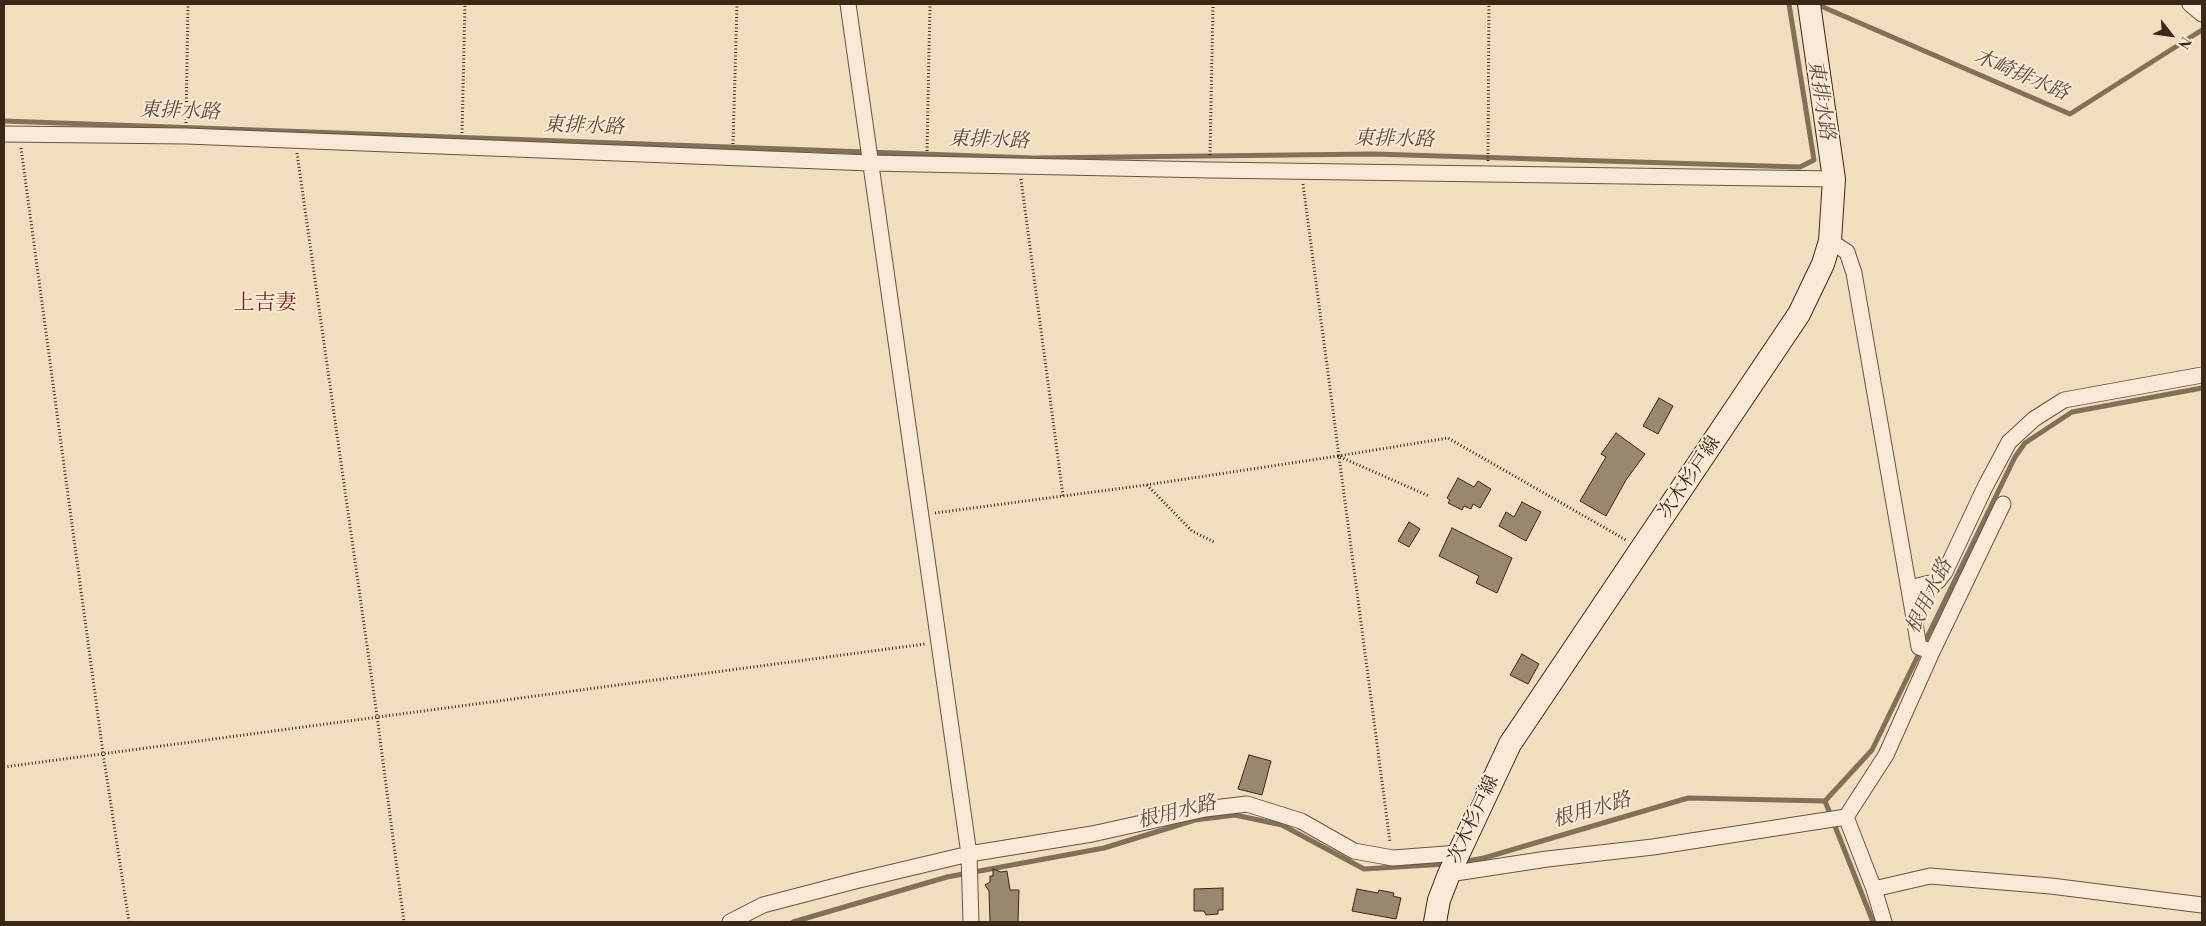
<!DOCTYPE html>
<meta charset="utf-8">
<style>
body{margin:0}
#map{position:relative;width:2206px;height:926px;overflow:hidden;background:#f2ddbf;font-family:"Libre Bodoni",serif}
canvas{display:block}
.frame{position:absolute;inset:0;border:5px solid #392916;pointer-events:none}
.north{position:absolute;left:2146px;top:10px;width:50px;height:50px;-webkit-text-stroke:4px #f7e9d5;paint-order:stroke;rotate:120deg;font-size:14px;font-weight:700;line-height:20px;text-align:center;color:#392916}
.north::after{content:'';display:block;margin:auto;width:18px;height:22px;background:#392916;clip-path:polygon(50% 0,100% 100%,50% 72%,0 100%)}
</style>
<div id="map">
<canvas width="2206" height="926"></canvas>
<div class="frame"></div>
<div class="north">N</div>
</div>
<script>
const ctx = document.querySelector('canvas').getContext('2d');
ctx.lineJoin = 'round';
const poly = rows => new Path2D(rows.map(r => 'M' + r).join(''));
function stroke(path, color, width, dash) { ctx.strokeStyle = color; ctx.lineWidth = width; ctx.lineCap = dash ? 'butt' : 'round'; ctx.setLineDash(dash || []); ctx.stroke(path); }
function fillPath(path, color) { ctx.fillStyle = color; ctx.fill(path, 'evenodd'); }
function write(font, color, halo, rows, align = 'center') {
  ctx.font = font + ' "Libre Bodoni","Noto Serif JP",serif'; ctx.lineWidth = 4; ctx.setLineDash([]); ctx.textBaseline = 'middle'; ctx.strokeStyle = halo; ctx.fillStyle = color; for (const [text, x, y, turn = 0] of rows) {
    ctx.save(); ctx.translate(x, y); ctx.rotate((+turn || 0) * Math.PI / 180); ctx.textAlign = isNaN(turn) ? turn : align; if (halo) ctx.strokeText(text, 0, 0); ctx.fillText(text, 0, 0); ctx.restore();
  }
}
stroke(poly([
 [1816,4,2070,114,2202,30],
 [4,121,1034,158,1374,154,1800,167,1814,160,1789,4],
 [1825,801,1873,922],
 [1462,862,1484,858,1688,798,1825,801,1872,750,2015,457,2025,443,2072,412,2202,388],
 [793,922,947,877,1104,848,1195,820,1235,815,1282,825,1364,869,1446,864]
]), '#827059', 5);
const building = poly([
 [1659,398,1673,406,1658,434,1643,426,1659,398],
 [1616,433,1645,454,1626,480,1606,516,1580,501,1606,457,1601,454,1616,433],
 [1458,478,1474,487,1478,481,1491,489,1480,508,1473,504,1471,509,1464,506,1462,510,1448,503,1450,500,1447,498,1458,478],
 [1522,502,1541,512,1526,541,1499,526,1506,512,1514,517,1522,502],
 [1409,522,1420,529,1409,547,1398,541,1409,522],
 [1452,528,1512,558,1497,593,1476,583,1479,576,1439,556,1452,528],
 [1522,654,1539,664,1528,684,1510,675,1522,654],
 [1249,755,1271,761,1262,795,1238,789,1249,755],
 [993,869,1001,872,1007,871,1010,890,1019,890,1018,922,990,922,989,891,985,885,990,882,990,876,993,876,993,869],
 [1223,888,1223,910,1218,910,1218,914,1206,915,1204,911,1194,911,1194,889,1223,888],
 [1357,889,1378,893,1379,890,1394,893,1393,896,1401,898,1396,919,1352,911,1357,889]
]);
fillPath(building, '#99876e');
stroke(building, '#392916', 1);
const minor = poly([
 [848,4,969,854,971,922],
 [2190,4,2202,14],
 [4,134,186,136,870,163,1210,170,1834,179],
 [1830,241,1847,252,1854,273,1919,647,1932,652],
 [1909,588,1938,581,1945,572,1985,487,2009,442,2034,419,2064,400,2202,375],
 [1846,817,1874,889,1884,922],
 [1449,874,1547,859,1653,847,1846,817,1886,755,1932,652,2003,504],
 [1874,889,1930,876,2051,886,2202,905],
 [730,922,763,905,855,881,969,854,1092,834,1205,809,1247,804,1301,821,1354,851,1393,858,1459,853]
]);
const secondary = poly([
 [1435,922,1439,900,1449,874,1510,744,1799,314,1823,264,1830,241,1834,179,1809,4]
]);
stroke(minor, '#675640', 17);
stroke(secondary, '#392916', 24);
stroke(poly([
 [186,123,188,4],
 [462,133,465,4],
 [733,144,737,4],
 [21,148,103,753,129,922],
 [927,151,930,4],
 [297,153,377,716,404,922],
 [1210,155,1213,4],
 [1488,161,1489,4],
 [1021,179,1063,496],
 [1303,184,1390,842],
 [1338,456,1448,438,1626,540],
 [1147,485,1192,531,1214,542],
 [935,513,1146,485,1338,456,1429,496],
 [4,767,925,644]
]), '#392916', 3, [1, 2.5]);
stroke(minor, '#f7e9d5', 15);
stroke(secondary, '#f7e9d5', 22);
write('19px', '#392916', '#f7e9d5', [
 ["次木杉戸線",1690,478,-56],
 ["次木杉戸線",1474,820,-65]
]);
write('italic 20px', '#5e4d38', '#f7e9d5', [
 ["木崎排水路",2021,76,23],
 ["東排水路",1820,100,81],
 ["東排水路",180,112,2],
 ["東排水路",584,127,2],
 ["東排水路",1394,140,1],
 ["東排水路",989,141,2],
 ["根用水路",1930,597,-64],
 ["根用水路",1592,811,-16],
 ["根用水路",1177,813,-14]
]);
write('21px', '#7a1f14', '#f7e9d5', [
 ["上吉妻",265,304]
]);
</script>
